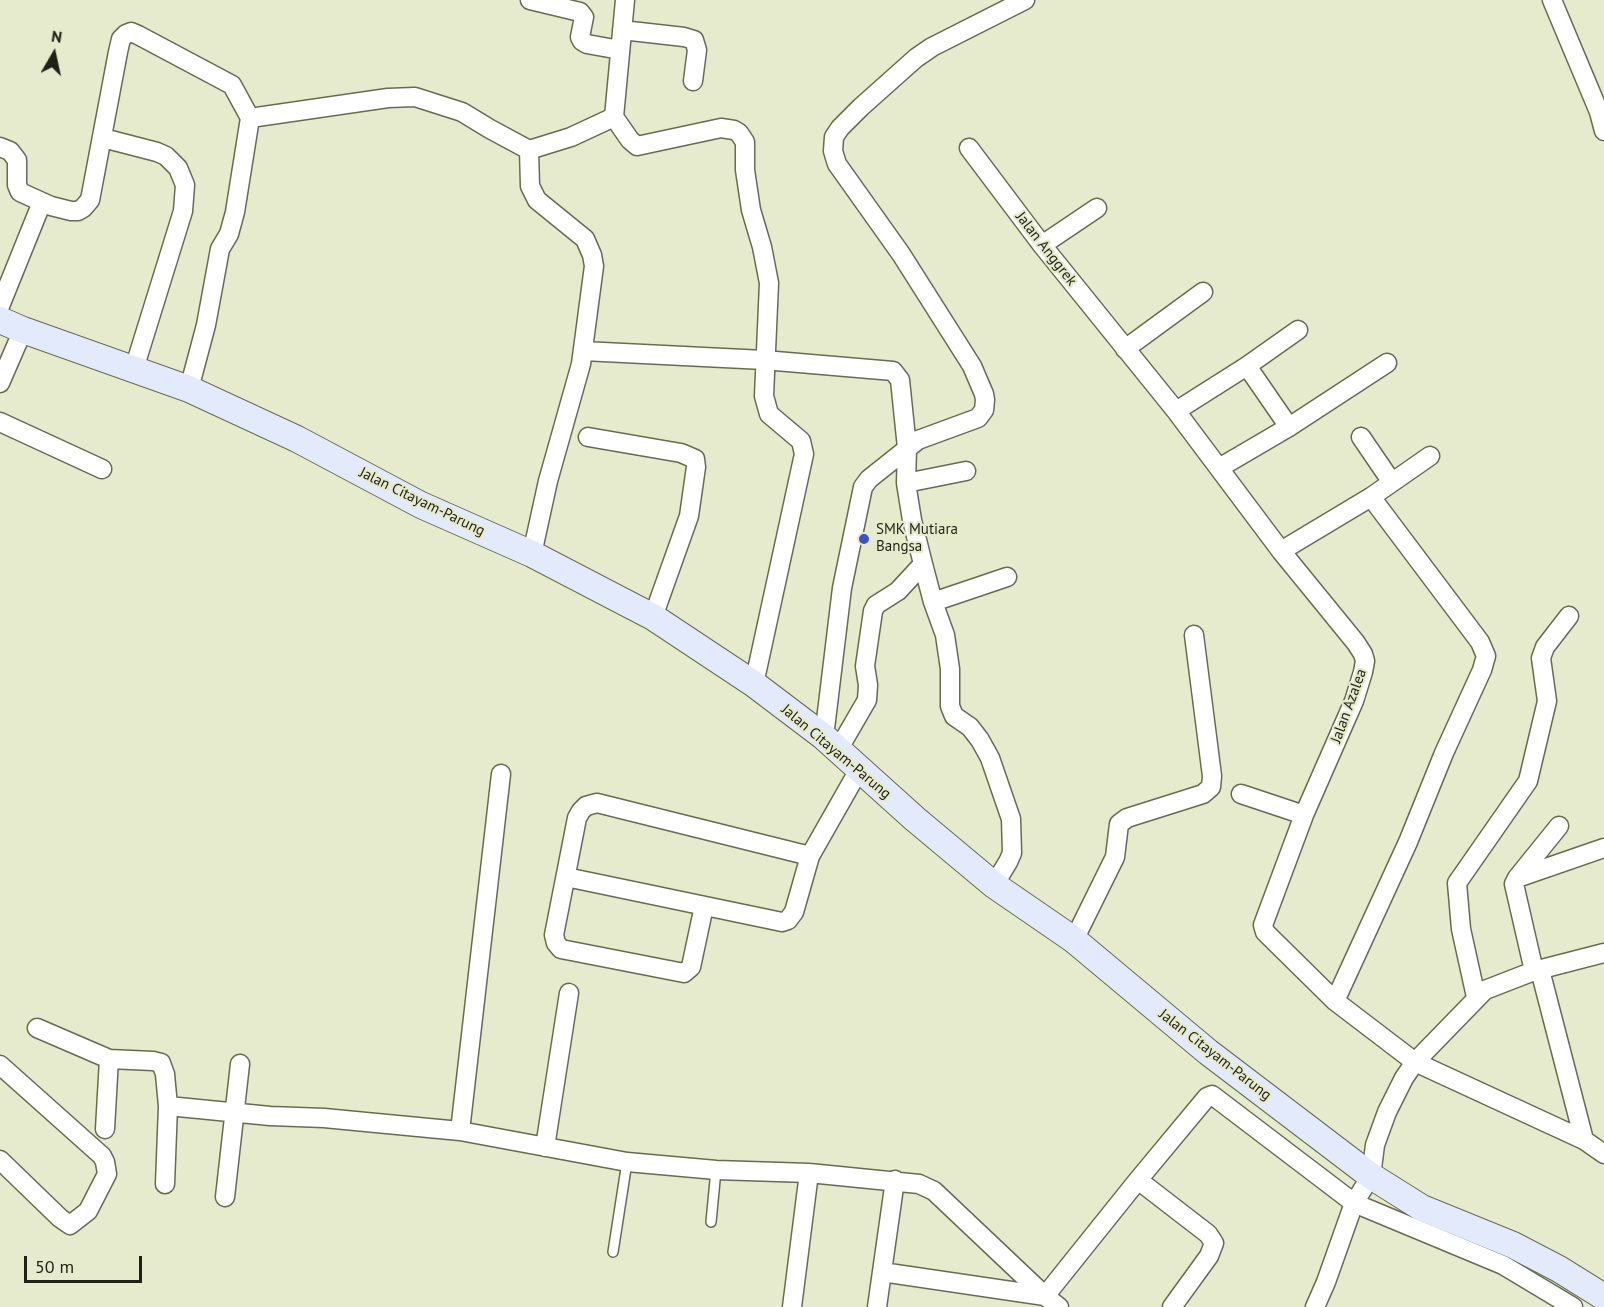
<!DOCTYPE html>
<style>
body{margin:0}
#map{position:relative;width:1604px;height:1307px;overflow:hidden;background:#e7ebce;font-family:"PT Sans",sans-serif}
canvas{display:block}
.north{position:absolute;left:24px;top:24px;width:60px;height:60px;-webkit-text-stroke:4px #e7ebce;paint-order:stroke;rotate:9deg;font-size:16px;font-weight:700;line-height:24px;text-align:center;color:#1f2016}
.north::after{content:'';display:block;margin:auto;width:21px;height:27px;background:#1f2016;clip-path:polygon(50% 0,100% 100%,50% 72%,0 100%)}
.scale{position:absolute;left:24px;top:1256px;width:118px;height:27px;box-sizing:border-box;border:3px solid #1f2016;border-top:0;padding-left:8px;font-size:18px;line-height:21px;white-space:nowrap;color:#1f2016;-webkit-text-stroke:4px #e7ebce;paint-order:stroke}
</style>
<div id="map">
<canvas width="1604" height="1307"></canvas>
<div class="north">N</div>
<div class="scale">50 m</div>
</div>
<script>
const ctx = document.querySelector('canvas').getContext('2d');
ctx.lineJoin = 'round';
const poly = rows => new Path2D(rows.map(r => 'M' + r).join(''));
function stroke(path, color, width, dash) { ctx.strokeStyle = color; ctx.lineWidth = width; ctx.lineCap = dash ? 'butt' : 'round'; ctx.setLineDash(dash || []); ctx.stroke(path); }
function write(font, color, halo, rows, align = 'center') {
  ctx.font = font + ' "PT Sans",sans-serif'; ctx.lineWidth = 4.5; ctx.setLineDash([]); ctx.textBaseline = 'middle'; ctx.strokeStyle = halo; ctx.fillStyle = color; for (const [text, x, y, turn = 0] of rows) {
    ctx.save(); ctx.translate(x, y); ctx.rotate((+turn || 0) * Math.PI / 180); ctx.textAlign = isNaN(turn) ? turn : align; if (halo) ctx.strokeText(text, 0, 0); ctx.fillText(text, 0, 0); ctx.restore();
  }
}
const lane = poly([
 [711,1222,716,1170],
 [613,1252,627,1162]
]);
const street = poly([
 [530,0,580,12,584,17,580,37,582,41,587,44,620,50],
 [1552,0,1599,112,1604,131],
 [622,30,684,37,694,40,697,50,693,81],
 [614,117,630,140,637,146,721,128,734,130,739,133,745,142,745,170,751,210,762,247,769,283,764,396,769,414,801,441,804,454,754,684],
 [250,118,388,98,415,97,462,112,490,129,529,150,530,186,537,200,585,239,592,255,594,266,581,364,548,481,532,554],
 [103,138,157,152,166,156,178,168,185,185,183,211,134,369],
 [0,147,10,151,17,160,17,185,20,192,51,206,71,211,78,211,83,208,90,200,118,52,121,39,126,34,131,32,138,35,232,85,250,118,235,212,229,234,220,249,206,325,189,389],
 [969,148,1042,245,1176,411,1281,551,1356,643,1363,654,1365,661,1363,672,1354,701,1304,815,1263,925,1265,932,1335,1001,1415,1062,1584,1140,1604,1154],
 [529,150,571,137,614,117,625,0],
 [1042,245,1097,208],
 [0,306,42,202],
 [1125,349,1203,292],
 [583,351,764,360,893,371,900,380,907,448,906,483],
 [1247,366,1289,427],
 [0,383,23,330],
 [1176,411,1247,366,1298,330],
 [0,422,102,469],
 [588,437,681,453,695,459,696,467,689,516,653,617],
 [1361,437,1391,481],
 [1219,468,1289,427,1387,363],
 [966,471,906,483,912,520,923,564,933,602,945,635,950,669,950,706,954,716,970,727,980,740,990,758,1011,819,1012,853,1008,862,994,885],
 [1281,551,1371,497,1430,456],
 [933,602,1007,577],
 [824,737,842,588,863,487,869,479,918,440,978,418,984,410,985,400,984,394,972,366,901,254,837,164,833,151,834,137,840,128,861,107,916,58,932,47,1025,0],
 [838,750,867,700,868,685,865,666,873,611,876,605,898,591,923,564],
 [1241,794,1304,815],
 [1559,826,1517,878,1604,848],
 [566,877,782,922,788,920,794,912,810,856],
 [1517,878,1514,884,1534,971],
 [704,906,691,967,684,973,561,949,556,943,554,935,577,818,581,811,586,806,597,803,810,856,860,768],
 [1074,940,1115,857,1119,824,1127,818,1203,794,1211,787,1212,776,1194,635],
 [1540,970,1584,1140],
 [1476,997,1461,929,1457,883,1528,781,1547,701,1541,658,1545,647,1569,616],
 [1335,1001,1408,842,1444,753,1482,670,1486,656,1480,642,1371,497],
 [37,1028,109,1059,153,1061,161,1063,165,1074,168,1106,270,1116,324,1118,460,1131,627,1162,716,1170,809,1173,919,1184,934,1191,1045,1296],
 [0,1065,102,1156,105,1162,107,1174,88,1211,70,1225,60,1218,0,1160],
 [105,1129,109,1059],
 [460,1131,501,774],
 [545,1147,569,993],
 [1138,1180,1208,1234,1214,1243,1209,1256,1172,1307],
 [165,1184,168,1106],
 [225,1197,240,1064],
 [882,1272,1045,1296],
 [792,1307,809,1173],
 [877,1307,895,1180],
 [1059,1307,1045,1296,1138,1180,1207,1097,1212,1095,1354,1203,1503,1265,1573,1307],
 [1315,1307,1326,1282,1354,1203,1371,1176,1375,1145,1387,1112,1404,1078,1415,1062,1485,990,1534,971,1604,953]
]);
const secondary = poly([
 [0,320,23,330,189,389,297,439,421,505,532,554,653,617,754,684,824,737,915,819,994,885,1074,940,1208,1052,1371,1176,1422,1208,1513,1245,1559,1269,1604,1297]
]);
stroke(lane, '#686b52', 12);
stroke(street, '#686b52', 21);
stroke(secondary, '#686b52', 28);
stroke(lane, '#fff', 9);
stroke(street, '#fff', 18);
stroke(secondary, '#e3eafb', 26);
for (const [x, y, r, color] of [
 [864,539,6,"#3953c5"]
]) { const dot = new Path2D(); dot.arc(x, y, r, 0, 2 * Math.PI); ctx.fillStyle = color; ctx.fill(dot); stroke(dot, '#e7ebce', 2); }
write('15px', '#1f2016', '#e7ebce', [
 ["Jalan Anggrek",1046,249,52],
 ["Jalan Citayam-Parung",422,502,26],
 ["Jalan Azalea",1349,706,-70],
 ["Jalan Citayam-Parung",836,752,40],
 ["Jalan Citayam-Parung",1215,1055,38]
]);
write('15px', '#1f2016', '#e7ebce', [
 ["SMK Mutiara",876,530],
 ["Bangsa",876,547]
], 'left');
</script>
